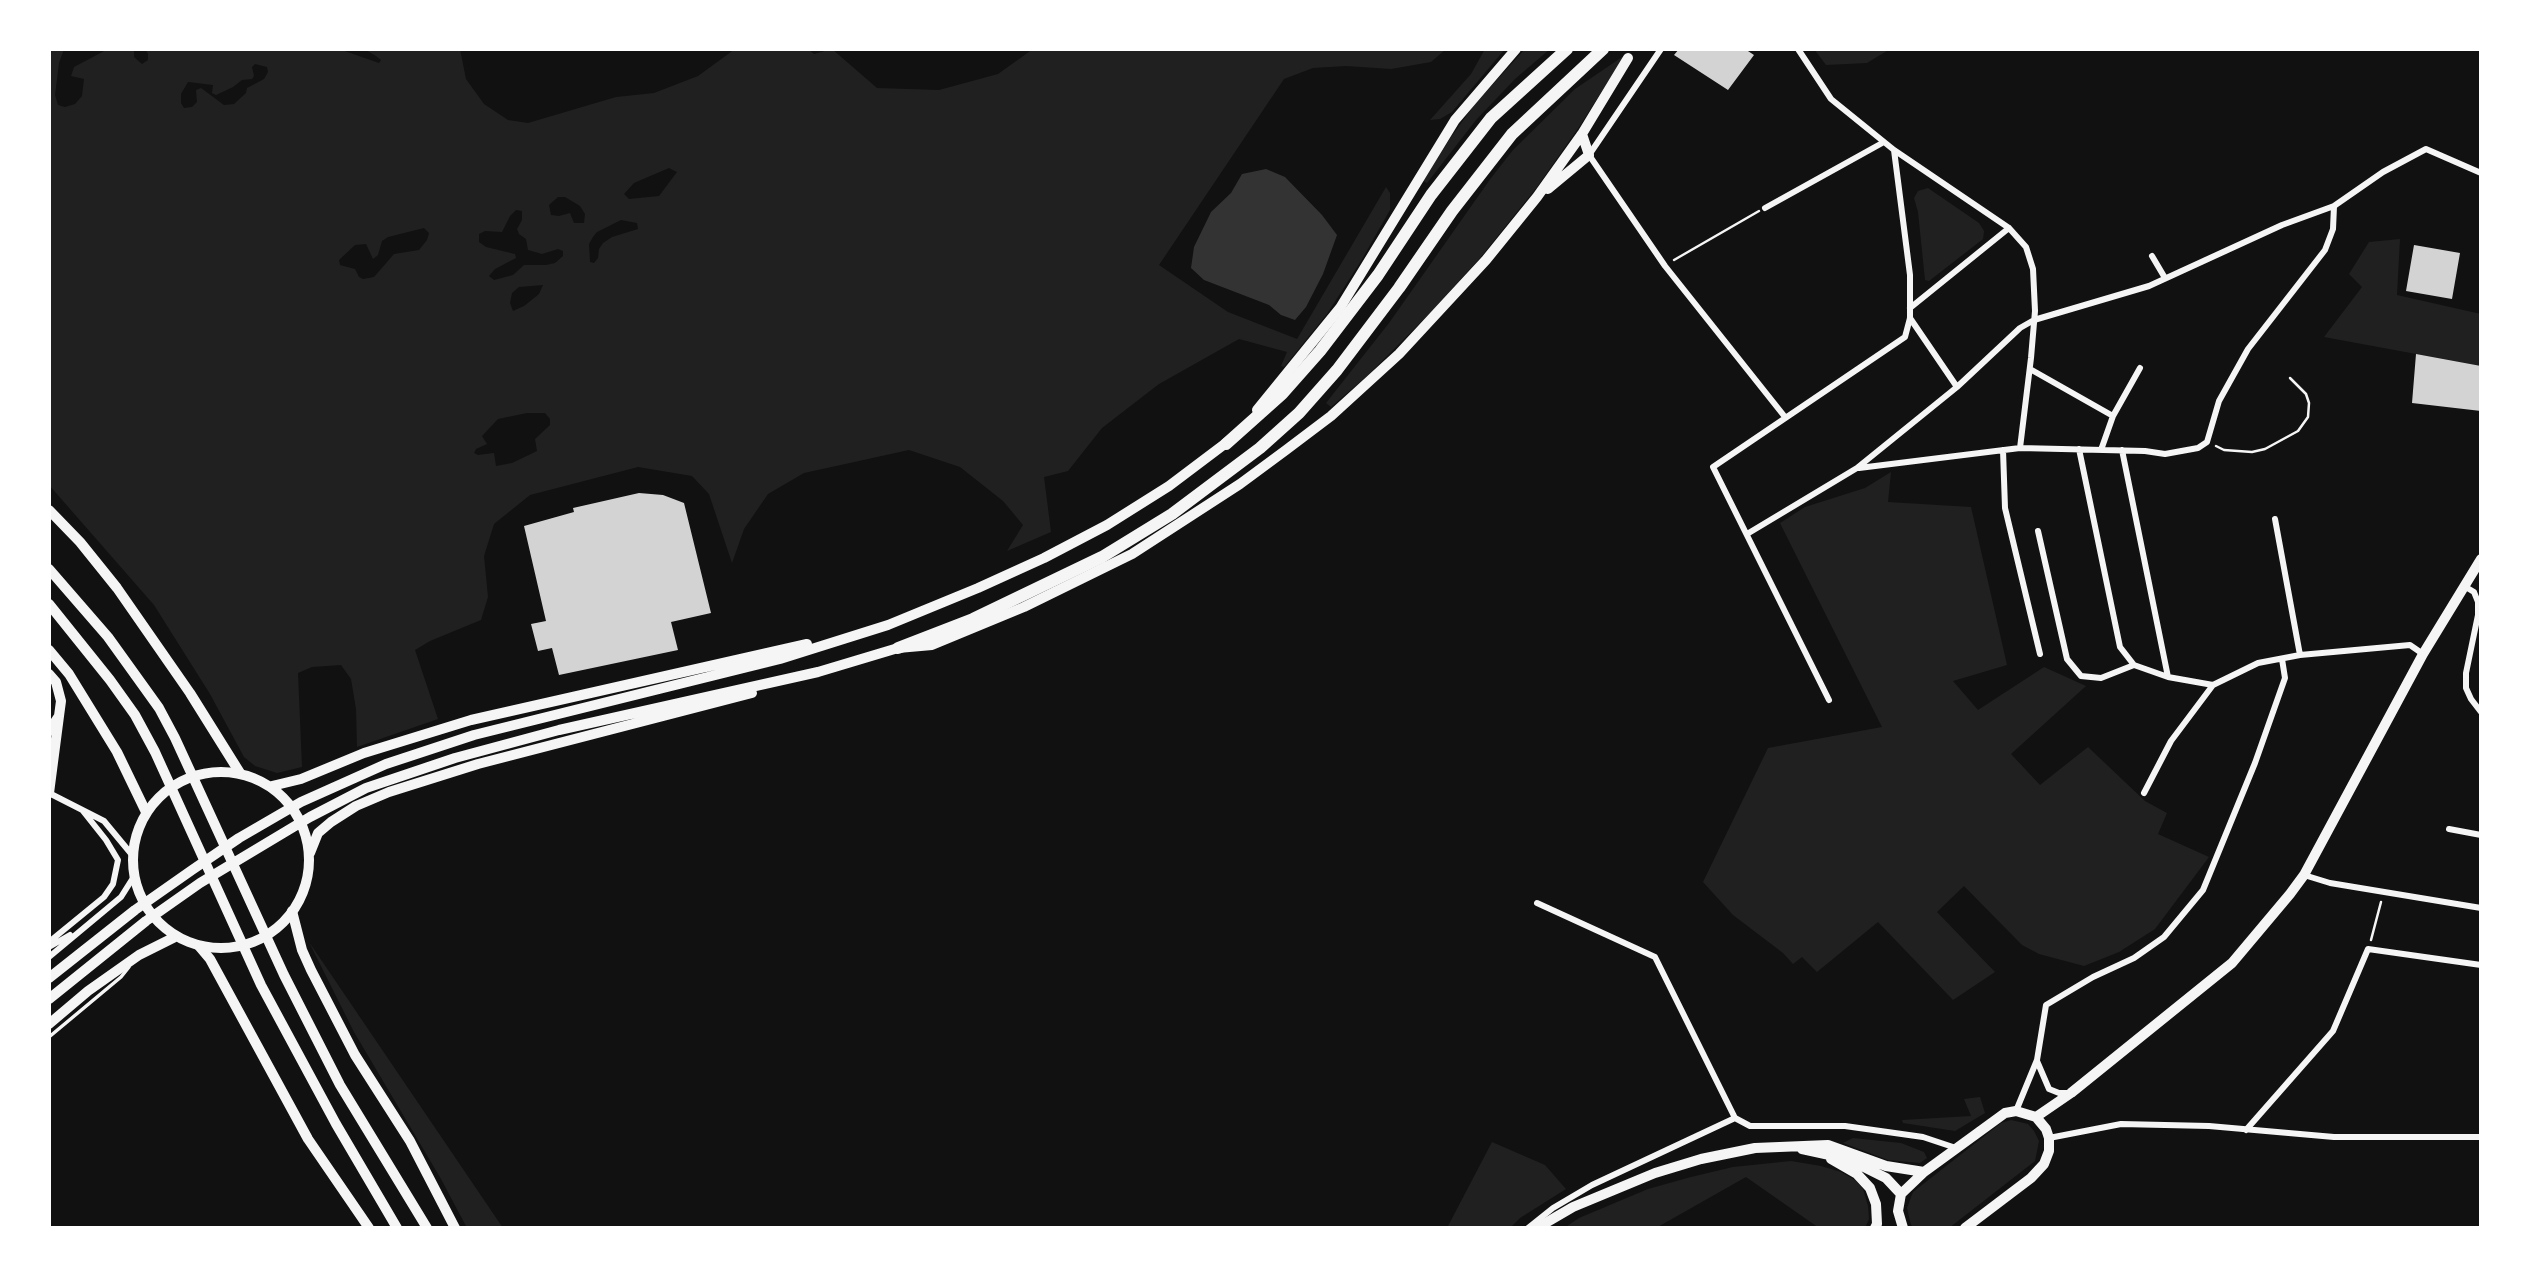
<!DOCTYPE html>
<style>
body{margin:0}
#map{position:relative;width:2530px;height:1277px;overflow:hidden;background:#111;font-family:"Public Sans",sans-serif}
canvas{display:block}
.frame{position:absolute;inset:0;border:51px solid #fff;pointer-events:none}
</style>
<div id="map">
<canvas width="2530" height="1277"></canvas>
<div class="frame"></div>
</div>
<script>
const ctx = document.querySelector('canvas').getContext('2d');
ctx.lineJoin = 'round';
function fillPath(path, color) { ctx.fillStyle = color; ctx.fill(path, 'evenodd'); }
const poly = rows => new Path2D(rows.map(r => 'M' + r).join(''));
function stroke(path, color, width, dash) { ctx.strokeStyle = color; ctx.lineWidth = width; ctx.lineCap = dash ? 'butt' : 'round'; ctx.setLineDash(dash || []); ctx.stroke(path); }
fillPath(poly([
 [49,49,64,49,59,63,55,95,58,105,65,107,75,104,82,96,84,79,71,76,74,67,108,49,138,49,134,50,134,57,142,64,148,60,148,54,145,49,339,49,379,63,381,60,376,56,364,49,460,49,466,79,484,104,508,120,528,123,616,97,654,93,698,76,735,49,808,49,814,54,832,49,877,88,939,90,998,74,1033,49,1446,49,1431,62,1391,69,1346,66,1313,68,1284,79,1159,265,1228,312,1297,339,1386,187,1390,193,1390,210,1361,261,1327,314,1284,367,1281,366,1287,352,1239,339,1159,384,1102,428,1068,471,1044,477,1051,532,1007,551,1023,525,1003,501,960,467,909,450,804,473,768,494,744,529,732,563,709,494,692,476,638,467,530,495,494,524,484,556,488,597,481,620,430,641,415,650,438,719,357,747,356,709,351,679,341,665,312,667,298,673,302,767,277,773,255,766,244,757,210,694,154,605,49,485],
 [255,64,267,67,268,72,264,79,247,88,246,93,234,104,224,105,201,88,196,90,197,102,192,107,184,108,181,103,181,94,188,82,213,85,212,93,216,95,233,87,242,80,252,79,254,76,252,67],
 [669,168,677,172,659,196,629,199,624,194,634,183],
 [558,197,565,197,580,206,585,214,584,223,574,223,570,213,559,216,551,215,549,205],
 [516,210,522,211,522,220,517,229,519,234,526,239,528,250,542,254,558,249,563,251,563,256,555,263,546,265,524,265,513,275,494,280,489,276,495,269,516,258,515,254,486,247,479,242,479,234,485,231,502,232,510,216],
 [621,220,637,223,638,229,612,237,603,243,599,249,598,258,594,263,590,262,589,244,593,237,597,232],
 [424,228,429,233,427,240,419,250,394,254,374,277,363,279,359,277,355,269,340,265,339,260,355,245,366,244,373,259,378,255,382,241,388,237],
 [543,285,539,294,524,306,513,311,510,303,512,293,519,287],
 [527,413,545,413,550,419,550,425,535,439,537,451,512,463,496,466,494,453,478,455,474,453,476,449,487,444,482,436,498,419],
 [1485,49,1505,49,1452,112,1440,119,1430,120,1471,74],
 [1525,49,1550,49,1515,79,1476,120,1427,183,1423,181,1451,137,1475,104],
 [1814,49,1890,49,1867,63,1826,65],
 [1625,55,1579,127,1537,187,1480,258,1431,312,1368,375,1331,407,1326,403,1389,323,1491,178,1513,150,1575,89],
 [1928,188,1979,223,1984,231,1983,239,1929,281,1925,280,1918,212,1914,198,1918,191],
 [2400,239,2397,295,2481,314,2481,366,2324,337,2362,287,2349,274,2369,242],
 [1891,472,1888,502,1971,507,2007,665,1953,681,1978,710,2044,667,2086,686,2011,754,2040,785,2088,747,2145,801,2167,813,2158,834,2209,857,2155,929,2119,952,2084,966,2039,954,2022,945,1964,886,1937,912,1995,972,1953,1000,1878,922,1817,972,1802,957,1793,964,1783,953,1733,915,1703,882,1768,748,1882,727,1780,523,1805,507,1865,488],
 [309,942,503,1228,467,1228,441,1179,354,1032],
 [1980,1097,1985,1113,1955,1131,1903,1123,1902,1120,1971,1116,1964,1099],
 [2011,1120,2028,1124,2034,1131,2039,1141,2035,1161,1949,1228,1915,1228,1911,1225,1907,1208,1913,1192,2001,1123],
 [1853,1138,1901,1143,1924,1152,1927,1158,1920,1163,1888,1160,1843,1143],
 [1492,1142,1545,1165,1566,1189,1520,1218,1510,1228,1447,1228],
 [1791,1161,1821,1166,1841,1172,1855,1180,1863,1189,1868,1206,1869,1219,1865,1228,1819,1228,1746,1177,1656,1228,1564,1228,1579,1218,1648,1189,1691,1177,1733,1167]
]), '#202020');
fillPath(poly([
 [1266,169,1285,177,1322,215,1337,235,1323,274,1306,307,1295,320,1281,315,1269,305,1204,280,1191,268,1194,247,1211,212,1231,193,1242,174]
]), '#333');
fillPath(poly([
 [1679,49,1745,49,1754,55,1728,90,1674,55],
 [2414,245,2460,253,2452,299,2406,291],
 [2416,354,2481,366,2481,411,2412,403],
 [639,493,663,495,684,503,711,613,671,622,678,650,559,675,552,648,538,651,531,624,546,621,524,526,574,512,573,508]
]), '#d3d3d3');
stroke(poly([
 [1674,260,1759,211],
 [2216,446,2224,450,2252,452,2265,449,2298,431,2308,417,2309,403,2306,394,2290,378],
 [2371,940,2381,902]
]), '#f5f5f5', 2.5);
stroke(poly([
 [49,1037,121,977,129,967]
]), '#f5f5f5', 3.5);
stroke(poly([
 [1661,49,1589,155,1665,266,1785,417],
 [1798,49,1831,99,1894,150,2009,228,2026,247,2033,269,2035,311,2031,358,2020,448],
 [1765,208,1884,142],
 [2152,256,2165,278],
 [1910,308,2009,228],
 [1910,318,1957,387],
 [2030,369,2113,416],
 [2079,449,2120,647,2134,665,2168,677,2213,685,2258,663,2300,655,2410,645,2423,654],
 [2003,450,2005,508,2040,654],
 [2101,450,2113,416,2140,368],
 [2122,450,2168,677],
 [1859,468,2020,448,2145,451,2165,454,2198,448,2207,442,2219,401,2248,349,2325,250,2333,229,2334,206],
 [2275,519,2300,655],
 [2038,531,2067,659,2081,676,2101,678,2134,665],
 [1747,534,1857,468,1957,387,2020,328,2034,320,2149,286,2282,225,2334,206,2383,172,2426,149,2481,173],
 [2464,586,2474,592,2478,602,2478,615,2466,673,2466,688,2471,699,2481,712],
 [1829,700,1713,467,1905,337,1910,318,1910,275,1894,150],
 [49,793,104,821,133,856],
 [2144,793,2171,741,2213,685],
 [2449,829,2481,835],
 [2304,875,2330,883,2481,908],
 [1537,903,1655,957,1735,1118,1750,1126,1845,1126,1923,1137,1956,1148],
 [49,942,104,897,113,884,118,860,106,840,83,811],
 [49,947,70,935],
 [49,957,121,897,133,878],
 [2037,1061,2049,1089,2059,1093,2069,1093],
 [2016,1111,2037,1060,2046,1005,2093,977,2134,958,2164,937,2203,890,2255,763,2285,678,2282,659],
 [2246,1130,2333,1031,2368,949,2481,965],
 [2049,1138,2121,1124,2209,1126,2334,1137,2481,1137],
 [1528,1228,1553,1208,1592,1185,1735,1118]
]), '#f5f5f5', 6);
stroke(poly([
 [2036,1117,2071,1093,2232,963,2290,894,2304,875,2423,654,2481,559],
 [1802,1149,1848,1159,1886,1178,1901,1194],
 [1831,1159,1857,1174,1870,1188,1876,1204,1877,1224,1875,1228],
 [1537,1228,1573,1207,1655,1173,1701,1159,1755,1148,1828,1145,1886,1166,1924,1172],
 [1903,1228,1898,1211,1901,1194,1924,1172,2005,1113,2016,1111,2036,1117,2046,1129,2049,1138,2049,1151,2044,1164,2031,1178,1965,1228]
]), '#f5f5f5', 10);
stroke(poly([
 [1548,189,1589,155,1582,134],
 [1257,410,1340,308,1455,120,1516,49],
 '133 860a88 88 0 1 1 176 0a88 88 0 1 1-176 0Z',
 [272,786,301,779,364,753,471,720,807,644],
 [310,853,318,833,331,822,356,806,389,792,478,764,752,693],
 [49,978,135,910,192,870,239,838,301,802,386,764,474,735,780,659,888,625,978,588,1044,558,1107,525,1169,486,1230,440],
 [49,999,146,921,200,883,310,817,366,788,455,758,559,730,818,672,898,648,932,645,1024,607,1132,554,1240,484,1286,450,1331,416,1399,354,1486,260,1537,197,1582,134,1628,58],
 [49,1024,88,991,139,955,175,937]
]), '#f5f5f5', 10);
stroke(poly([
 [49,510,80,542,117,588,190,693,240,773],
 [49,569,108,637,159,708,175,738,284,975,340,1085,427,1228],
 [49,604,110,680,135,715,155,752,261,985,336,1124,397,1228],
 [49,650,69,674,117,752,146,812],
 [49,674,56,682,61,701,59,716,49,731],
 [49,793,59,716],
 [292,911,302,950,311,970,355,1055,410,1141,455,1228],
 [199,946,210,959,308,1139,369,1228]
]), '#f5f5f5', 10);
stroke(poly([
 [1226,444,1282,394,1320,351,1378,275,1431,195,1491,118,1567,49],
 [898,648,973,619,1102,557,1172,514,1260,448,1299,413,1337,370,1399,288,1452,211,1512,134,1603,49]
]), '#f5f5f5', 12);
</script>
